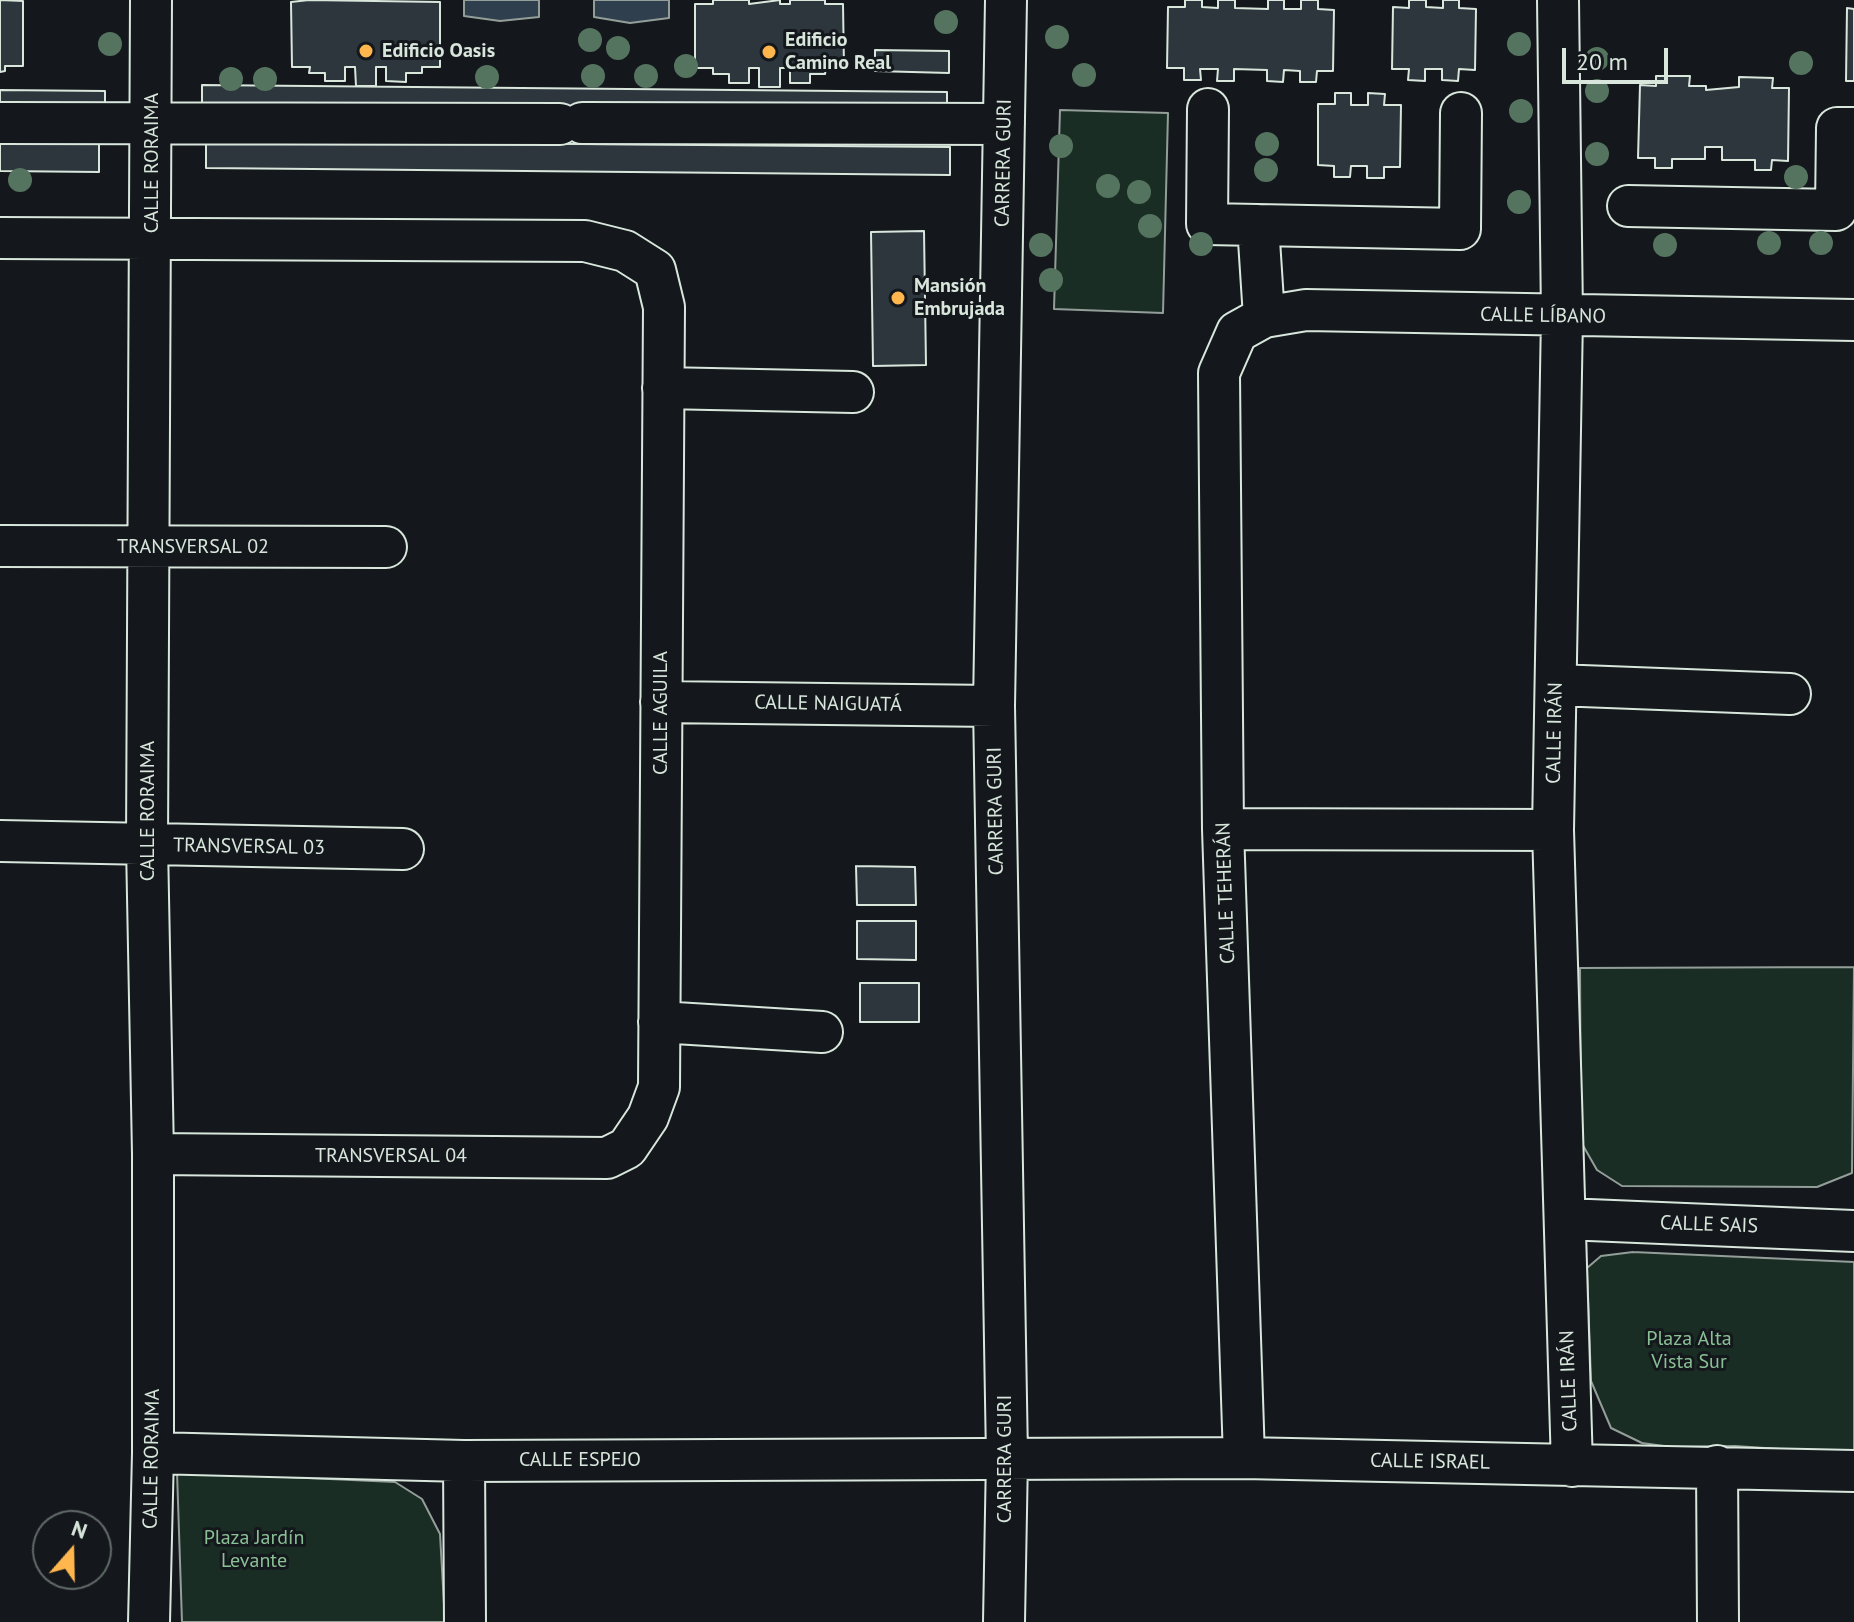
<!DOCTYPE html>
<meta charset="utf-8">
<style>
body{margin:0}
#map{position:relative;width:1854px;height:1622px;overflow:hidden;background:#14181c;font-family:"PT Sans",sans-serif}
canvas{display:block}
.north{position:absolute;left:32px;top:1510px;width:80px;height:80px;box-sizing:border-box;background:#14181c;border:2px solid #626a69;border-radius:50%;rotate:20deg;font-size:22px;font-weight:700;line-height:32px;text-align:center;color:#d8e6dc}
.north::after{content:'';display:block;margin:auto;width:28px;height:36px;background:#ffb74d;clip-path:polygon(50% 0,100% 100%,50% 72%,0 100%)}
.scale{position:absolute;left:1562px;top:48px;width:106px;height:36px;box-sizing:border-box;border:4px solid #d8e6dc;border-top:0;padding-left:10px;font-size:24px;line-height:28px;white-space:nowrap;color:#d8e6dc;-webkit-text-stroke:6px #14181c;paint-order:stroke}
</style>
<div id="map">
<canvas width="1854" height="1622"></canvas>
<div class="north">N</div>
<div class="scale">20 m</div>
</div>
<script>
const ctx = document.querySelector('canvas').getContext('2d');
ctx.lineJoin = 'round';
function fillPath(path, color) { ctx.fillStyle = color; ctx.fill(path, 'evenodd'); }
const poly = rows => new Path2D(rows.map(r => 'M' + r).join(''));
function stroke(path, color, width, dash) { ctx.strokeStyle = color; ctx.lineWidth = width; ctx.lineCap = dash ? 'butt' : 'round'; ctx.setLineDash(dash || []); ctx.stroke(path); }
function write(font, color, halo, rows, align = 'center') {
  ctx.font = font + ' "PT Sans",sans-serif'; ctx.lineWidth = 6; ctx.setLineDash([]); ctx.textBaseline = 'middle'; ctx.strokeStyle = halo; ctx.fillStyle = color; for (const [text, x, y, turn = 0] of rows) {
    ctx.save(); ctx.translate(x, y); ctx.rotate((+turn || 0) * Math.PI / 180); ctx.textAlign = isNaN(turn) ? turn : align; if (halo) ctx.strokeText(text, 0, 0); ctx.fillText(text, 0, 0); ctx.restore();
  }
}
const green = poly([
 [1060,110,1168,113,1163,313,1054,309,1060,110],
 [1854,967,1852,1173,1817,1187,1622,1186,1597,1170,1581,1142,1580,968,1854,967],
 [1633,1252,1854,1262,1854,1454,1735,1446,1671,1447,1642,1443,1611,1428,1591,1381,1587,1268,1601,1256,1633,1252],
 [177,1472,395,1482,422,1499,440,1534,445,1622,182,1622,177,1472]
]);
fillPath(green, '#1a2d24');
stroke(green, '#939e99', 2);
const water = poly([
 [464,0,539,0,539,17,500,21,464,16,464,0],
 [594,0,669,0,669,18,630,23,594,17,594,0]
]);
fillPath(water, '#2f3f4d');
stroke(water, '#939e99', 2);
const building = poly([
 [0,0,23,1,23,66,5,66,5,71,0,72,0,0],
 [309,0,440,2,440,67,422,67,422,73,406,73,406,82,386,81,386,67,376,67,376,86,356,86,355,67,345,67,345,81,325,81,325,73,309,73,310,67,292,67,291,2,309,0],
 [713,0,749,0,749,4,780,0,780,4,790,4,790,0,825,0,825,4,843,4,844,68,826,68,825,74,810,74,810,83,790,83,790,68,780,68,780,87,759,87,759,68,749,68,749,83,729,83,729,74,713,74,713,68,695,68,695,4,713,4,713,0],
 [1185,0,1202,0,1202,7,1218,8,1218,0,1235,0,1235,8,1268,9,1268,0,1284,0,1284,9,1301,9,1301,0,1318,0,1318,9,1334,10,1333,71,1317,71,1316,82,1300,82,1300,71,1284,70,1283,82,1267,81,1267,70,1234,69,1234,81,1217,81,1218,69,1200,69,1201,80,1184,80,1184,68,1167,68,1168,7,1185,7,1185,0],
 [1409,0,1426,0,1426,7,1443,8,1443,0,1459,0,1459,8,1476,9,1475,70,1459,69,1458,81,1442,80,1442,69,1425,69,1425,81,1408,80,1409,69,1392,69,1393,7,1409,8,1409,0],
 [1847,8,1854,9,1854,81,1846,81,1847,8],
 [875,50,949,51,949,73,875,71,875,50],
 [1656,76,1690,76,1689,86,1706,86,1706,90,1739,87,1739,77,1773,78,1772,88,1789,88,1788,161,1772,160,1771,170,1755,170,1755,160,1722,160,1722,147,1705,147,1705,159,1672,159,1672,168,1655,168,1655,158,1638,158,1640,85,1656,86,1656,76],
 [202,85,947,92,947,117,202,111,202,85],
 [0,90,105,91,105,117,0,116,0,90],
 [1335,93,1351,93,1351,105,1368,105,1368,93,1385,94,1384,105,1401,105,1400,167,1384,167,1384,178,1367,178,1367,166,1351,166,1350,177,1334,177,1334,166,1318,165,1318,104,1335,104,1335,93],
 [206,141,950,147,950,175,206,168,206,141],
 [0,142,99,143,99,172,0,171,0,142],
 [924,231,926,365,873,366,871,232,924,231],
 [856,866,915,867,916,905,857,905,856,866],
 [857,921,916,921,916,960,857,959,857,921],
 [860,983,919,983,919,1022,860,1022,860,983]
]);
fillPath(building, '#2c363c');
stroke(building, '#d8e6dc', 2);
const minor = poly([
 [1558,0,1562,316,1553,830,1572,1466],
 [1208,109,1207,224,1460,229,1461,113],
 [0,123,560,124],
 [582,123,1004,124],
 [1628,206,1836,210,1837,128,1854,128],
 [1258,225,1264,317],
 [0,238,585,241,625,251,655,270,664,307,659,1087,648,1117,627,1148,607,1158,153,1154],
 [663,388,853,392],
 [0,546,386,547],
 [1556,685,1790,694],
 [661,702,994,706],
 [1223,829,1553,830],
 [0,841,403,849],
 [659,1022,822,1032],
 [1565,1219,1854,1231],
 [153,1453,464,1461,1244,1458,1854,1471],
 [1244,1458,1223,829,1219,373,1237,332,1264,317,1306,310,1854,320],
 [464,1461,465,1622],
 [1717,1466,1718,1622],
 [149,1622,153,1453,153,1154,147,845,151,0],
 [1004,1622,1007,1457,994,706,1006,0]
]);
stroke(minor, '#d8e6dc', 44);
stroke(minor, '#14181c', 40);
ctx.fillStyle = '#55745f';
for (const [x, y] of [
 [946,22],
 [1057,37],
 [590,40],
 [110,44],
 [1519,44],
 [618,48],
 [1597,59],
 [1801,63],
 [686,66],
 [1084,75],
 [593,76],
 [646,76],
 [487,77],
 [231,79],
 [265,79],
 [1597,91],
 [1521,111],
 [1267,144],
 [1061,146],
 [1597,154],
 [1266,170],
 [1796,177],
 [20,180],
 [1108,186],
 [1139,192],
 [1519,202],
 [1150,226],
 [1769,243],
 [1821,243],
 [1201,244],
 [1041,245],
 [1665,245],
 [1051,280]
]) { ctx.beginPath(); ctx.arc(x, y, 12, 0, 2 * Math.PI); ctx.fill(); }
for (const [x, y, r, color] of [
 [366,51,8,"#ffb74d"],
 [769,52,8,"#ffb74d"],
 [898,298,8,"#ffb74d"]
]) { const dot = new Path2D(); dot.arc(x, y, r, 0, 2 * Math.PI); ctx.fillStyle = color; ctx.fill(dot); stroke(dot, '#14181c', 3); }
write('bold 20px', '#d8e6dc', '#14181c', [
 ["Edificio",785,40],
 ["Camino Real",785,63],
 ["Edificio Oasis",382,51],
 ["Mansión",914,286],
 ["Embrujada",914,309]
], 'left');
write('20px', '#d8e6dc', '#14181c', [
 ["CALLE RORAIMA",152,163,-90],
 ["CARRERA GURI",1004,163,-89],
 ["CALLE LÍBANO",1543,316,1],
 ["TRANSVERSAL 02",193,547],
 ["CALLE NAIGUATÁ",828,704,1],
 ["CALLE AGUILA",661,713,-90],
 ["CALLE IRÁN",1555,733,-89],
 ["CALLE RORAIMA",148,811,-90],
 ["CARRERA GURI",996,811,-91],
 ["TRANSVERSAL 03",249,847,1],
 ["CALLE TEHERÁN",1226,893,-92],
 ["TRANSVERSAL 04",391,1156],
 ["CALLE SAIS",1709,1225,2],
 ["CALLE IRÁN",1569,1381,-92],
 ["CALLE RORAIMA",152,1459,-89],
 ["CARRERA GURI",1005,1459,-90],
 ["CALLE ESPEJO",580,1460],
 ["CALLE ISRAEL",1430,1462,1]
]);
write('20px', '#8ac095', '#14181c', [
 ["Plaza Alta",1689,1339],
 ["Vista Sur",1689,1362],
 ["Plaza Jardín",254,1538],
 ["Levante",254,1561]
]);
</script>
